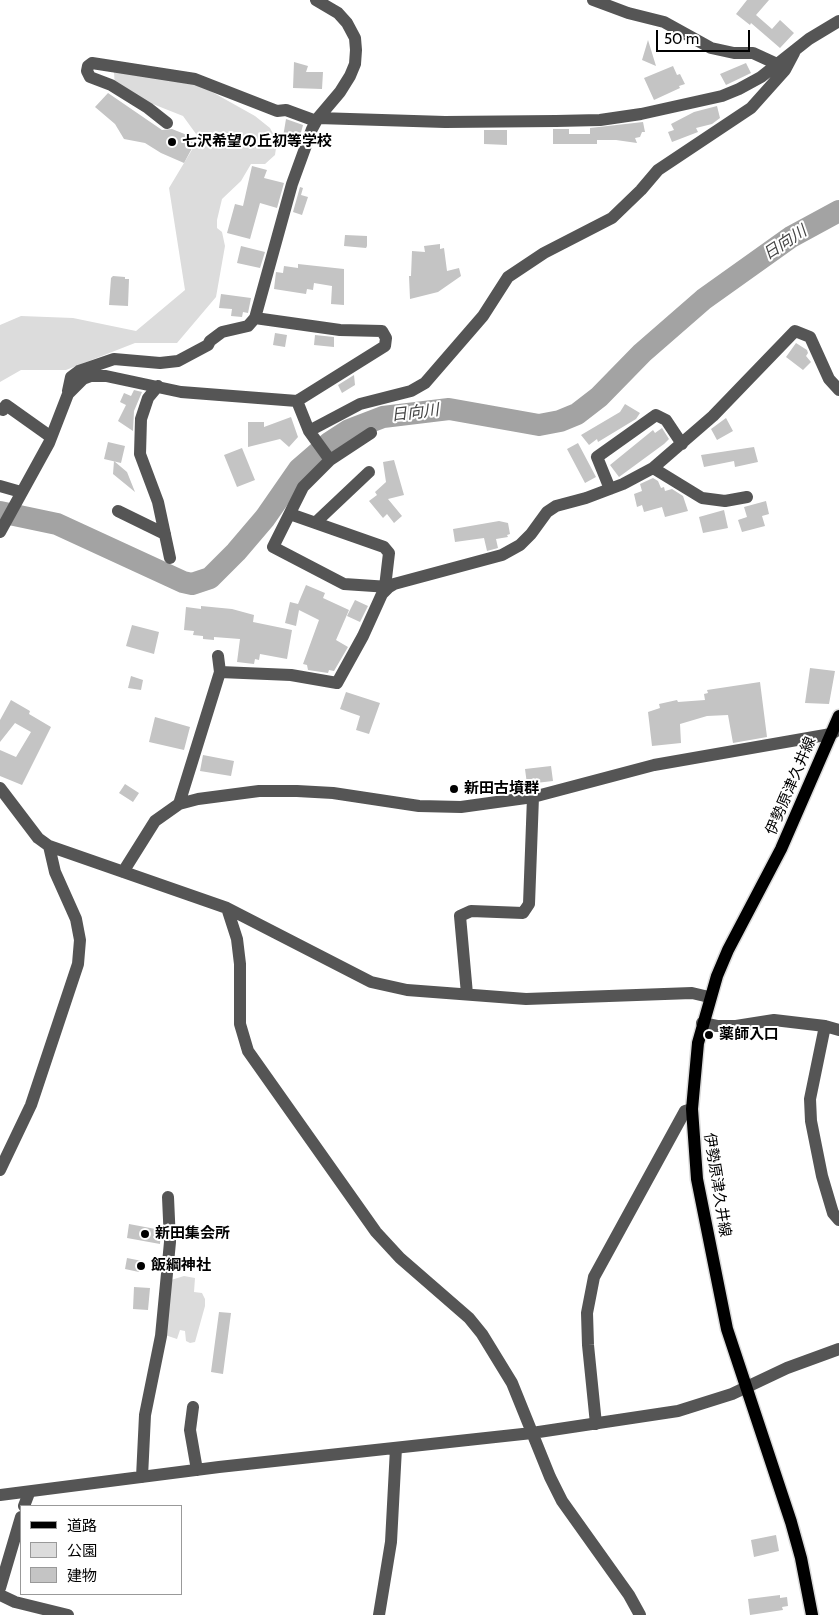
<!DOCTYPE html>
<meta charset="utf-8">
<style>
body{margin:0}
#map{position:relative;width:839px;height:1615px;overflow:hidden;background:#fff;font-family:Cabin,"Noto Sans JP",sans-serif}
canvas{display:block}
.legend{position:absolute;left:20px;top:1505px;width:162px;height:90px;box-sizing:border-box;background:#fff;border:1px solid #999;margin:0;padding:6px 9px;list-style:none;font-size:15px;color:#000}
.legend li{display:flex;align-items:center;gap:10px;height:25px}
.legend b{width:25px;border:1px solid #999}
.scale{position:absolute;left:656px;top:30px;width:94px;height:22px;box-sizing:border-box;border:2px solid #000;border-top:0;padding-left:6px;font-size:15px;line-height:18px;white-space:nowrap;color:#000;-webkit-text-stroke:4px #fff;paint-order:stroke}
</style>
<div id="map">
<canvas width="839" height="1615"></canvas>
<ul class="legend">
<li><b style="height:6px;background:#000"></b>道路</li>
<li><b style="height:14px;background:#dcdcdc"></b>公園</li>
<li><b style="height:14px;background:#c4c4c4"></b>建物</li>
</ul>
<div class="scale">50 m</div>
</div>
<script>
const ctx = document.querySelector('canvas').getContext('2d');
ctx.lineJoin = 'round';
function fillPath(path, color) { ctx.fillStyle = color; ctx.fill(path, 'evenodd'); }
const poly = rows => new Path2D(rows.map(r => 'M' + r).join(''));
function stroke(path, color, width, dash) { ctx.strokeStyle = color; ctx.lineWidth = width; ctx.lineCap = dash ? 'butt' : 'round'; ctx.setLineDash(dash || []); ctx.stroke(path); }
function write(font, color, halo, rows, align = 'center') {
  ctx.font = font + ' Cabin,"Noto Sans JP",sans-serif'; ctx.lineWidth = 4; ctx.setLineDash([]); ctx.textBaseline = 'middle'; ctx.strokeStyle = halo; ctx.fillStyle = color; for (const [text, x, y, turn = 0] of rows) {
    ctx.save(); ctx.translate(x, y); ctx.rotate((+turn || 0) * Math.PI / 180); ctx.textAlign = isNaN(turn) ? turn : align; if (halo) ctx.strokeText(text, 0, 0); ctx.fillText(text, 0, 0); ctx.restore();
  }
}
fillPath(poly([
 [114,72,196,83,255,116,270,128,277,141,275,155,265,164,251,164,241,181,222,199,217,220,217,228,222,232,225,246,216,297,177,343,135,343,66,370,21,370,0,382,0,325,21,316,73,318,136,331,185,290,169,188,199,138,183,116,115,89],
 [184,1276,195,1278,194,1292,202,1293,205,1299,205,1306,195,1342,190,1343,186,1341,185,1331,180,1330,177,1339,165,1335,171,1280]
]), '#dcdcdc');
stroke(poly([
 [0,512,57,524,183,582,192,584,210,578,236,552,265,518,299,469,329,443,349,430,383,417,449,409,539,425,560,421,577,414,599,397,642,353,704,299,791,237,839,211]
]), '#a3a3a3', 22);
fillPath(poly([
 [747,0,769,0,756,15,772,29,780,20,794,33,780,48,751,23,750,25,736,14],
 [648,40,656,66,642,60],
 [294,62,308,66,306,72,323,72,322,89,293,88],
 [746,63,751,73,726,85,720,74],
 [673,66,677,75,680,74,685,84,679,86,680,88,654,100,644,78],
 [108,93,162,130,172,129,197,139,184,163,161,153,145,143,124,139,115,124,95,107],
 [717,106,720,118,712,124,696,128,698,132,672,142,668,132,674,130,671,124,694,112],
 [286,119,303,125,299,140,283,137],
 [643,122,645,132,642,132,640,137,635,138,637,143,616,140,597,140,597,144,553,144,553,129,569,129,569,134,590,134,590,128],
 [484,130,507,130,507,145,484,144],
 [252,166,267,170,264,178,284,183,277,208,260,203,250,239,227,233,235,204,243,206],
 [300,187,303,188,301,195,308,197,302,215,293,212],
 [345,235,367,236,367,246,366,248,344,246],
 [440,244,440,249,444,248,447,271,459,268,461,276,438,292,410,299,409,276,411,276,412,251,425,252,424,246],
 [241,246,265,252,260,268,237,263],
 [298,264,344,269,344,305,331,304,332,286,314,283,313,290,307,289,306,294,274,289,276,272,283,273,284,266,298,268],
 [113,276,125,277,125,279,129,279,128,306,109,305,111,278],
 [221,294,251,298,248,313,243,312,242,317,231,316,232,309,219,308],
 [275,333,287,335,285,347,273,345],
 [315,335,334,337,334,347,314,345],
 [796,343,807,350,808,353,806,356,811,362,803,370,786,357],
 [354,375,355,385,342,393,338,385],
 [134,390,142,392,134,411,133,431,118,421,126,405,120,402,124,393,131,396],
 [625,404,640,413,636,419,598,442,597,439,589,445,581,435,620,412],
 [291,417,298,437,289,447,280,439,248,447,248,422,264,422,264,427],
 [726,418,733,431,717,440,711,429],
 [662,428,669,439,664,444,619,477,610,465,653,430,655,433],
 [108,442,125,446,121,463,104,459],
 [578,443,596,477,585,483,567,449],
 [754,447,758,462,735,467,734,461,704,467,701,455],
 [242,448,255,480,237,487,224,455],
 [394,460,404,495,388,499,402,516,394,523,387,514,383,518,369,501,377,495,375,492,386,482,383,462],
 [114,461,127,472,135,492,113,474],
 [653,478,658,481,661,488,664,487,665,491,672,489,683,496,688,511,665,517,662,507,644,512,642,505,637,507,634,494,642,491,640,484],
 [766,501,769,514,762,516,765,526,742,532,738,520,747,517,744,507],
 [724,510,728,528,703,533,699,517],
 [499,521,508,523,510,534,507,535,508,537,496,539,498,548,487,551,484,538,455,542,453,529],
 [306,585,325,593,323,598,349,610,336,640,348,647,334,671,329,670,328,673,308,670,307,665,303,664,319,620,299,610,296,626,285,623,290,602,298,604],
 [355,600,368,606,360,622,347,616],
 [201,606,232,609,254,615,253,622,292,630,287,659,260,654,259,660,255,659,254,664,237,662,240,639,214,637,214,640,203,639,203,636,193,635,194,631,184,630,186,607,201,609],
 [132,625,159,632,154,654,126,646],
 [810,668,835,671,829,704,805,703],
 [131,676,143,680,141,690,128,688],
 [760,682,767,737,733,743,728,715,707,716,680,724,681,743,652,746,648,712,660,708,659,704,677,700,678,702,705,700,704,694,708,693,707,690],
 [346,692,380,703,369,734,356,730,360,716,340,709],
 [11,700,30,711,29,714,51,727,22,785,0,776,0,750,16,757,31,732,15,723,0,742,0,720],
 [155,717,190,727,184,750,149,742],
 [203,755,234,761,231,776,200,771],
 [551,766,553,781,527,784,525,769],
 [125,784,139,793,133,802,119,793],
 [129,1224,161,1230,160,1244,127,1238],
 [127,1258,142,1261,139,1272,125,1269],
 [134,1287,150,1288,148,1310,133,1309],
 [219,1312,231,1313,223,1374,211,1372],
 [776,1535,779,1551,754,1557,751,1540],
 [780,1595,780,1598,787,1597,788,1606,782,1607,783,1610,750,1615,748,1599]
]), '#c4c4c4');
const major = poly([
 [812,1615,801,1558,791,1522,727,1329,697,1179,692,1109,698,1043,717,976,728,950,781,849,839,716]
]);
stroke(major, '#dbdbdb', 15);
stroke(poly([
 [316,0,338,13,347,23,355,38,356,50,355,64,350,76,340,92,318,118],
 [593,0,628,13,664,22,711,48,734,53,753,53,777,64],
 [167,123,148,108,111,85,90,77,87,71,88,66,92,63,195,79,277,111,286,110,316,121],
 [158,386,148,398,141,419,140,454,158,502,170,558],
 [68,391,71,377,79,371,114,359,160,363,178,361,208,345,210,341,222,332,248,326,255,318],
 [297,401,309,431,330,460],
 [3,410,6,405,51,437],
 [309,431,360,404,411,391,425,383,483,316,508,277,544,253,612,218,641,190,658,170,751,108,785,70,794,53],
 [371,433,330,460,303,487,273,547,344,584,389,587],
 [653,468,702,498,725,501,747,497],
 [0,486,21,492],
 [610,489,597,457,656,415,666,420,682,444],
 [118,511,165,534],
 [290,514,384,547,389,553,385,587],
 [315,523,369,472],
 [0,532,49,443,68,394,83,379,91,376,106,376,181,392,297,401,385,346,386,338,382,331,340,330,255,318,292,184,312,129,318,118,445,122,556,121,600,120,641,114,722,96,739,89,761,77,809,39,839,21],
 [218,656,220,672],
 [0,788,38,838,49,846,227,908,371,982,407,990,526,999,692,993,709,997],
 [179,804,198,799,259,791,297,791,333,793,419,806,461,807,533,797,654,765,831,734,838,730],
 [123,872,155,821,179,804,220,672,291,675,337,683,363,636,382,594,389,587,394,584,502,555,520,545,531,534,547,512,556,506,586,498,623,484,653,468,713,416,795,331,810,337,829,379,839,390],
 [227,908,237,939,240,964,240,1024,248,1051,376,1232,400,1258,469,1318,482,1334,512,1383,550,1477,562,1501,629,1595,640,1615],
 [467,994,460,916,471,911,523,913,529,904,533,797],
 [702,1023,717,1026,736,1026,774,1020,825,1026,839,1030],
 [825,1026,810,1099,811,1121,822,1176,833,1213,839,1220],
 [0,1170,31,1105,78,964,80,940,76,919,55,872,49,846],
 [193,1407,190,1430,197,1470],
 [596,1424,588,1345,587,1313,594,1277,685,1111,692,1109],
 [142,1477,145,1415,161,1336,170,1242,168,1197],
 [0,1495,219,1467,532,1433,678,1411,732,1394,787,1368,839,1349],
 [24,1506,29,1493],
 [0,1588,21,1517],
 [0,1595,15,1602,68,1615],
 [379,1615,391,1542,396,1448]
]), '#555', 12);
stroke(major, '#000', 12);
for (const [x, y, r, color] of [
 [172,142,5,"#000"],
 [454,789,5,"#000"],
 [709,1035,5,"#000"],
 [145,1234,5,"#000"],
 [141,1266,5,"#000"]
]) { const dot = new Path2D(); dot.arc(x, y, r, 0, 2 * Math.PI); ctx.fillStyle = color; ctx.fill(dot); stroke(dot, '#fff', 2); }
write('bold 15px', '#000', '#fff', [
 ["七沢希望の丘初等学校",182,142],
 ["新田古墳群",464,789],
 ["薬師入口",719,1035],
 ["新田集会所",155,1234],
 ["飯綱神社",151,1266]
], 'left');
write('15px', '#000', '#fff', [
 ["伊勢原津久井線",791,786,-67],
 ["伊勢原津久井線",717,1185,81]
]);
write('italic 16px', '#444', '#fff', [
 ["日向川",785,243,-33],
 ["日向川",415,413,-7]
]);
</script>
